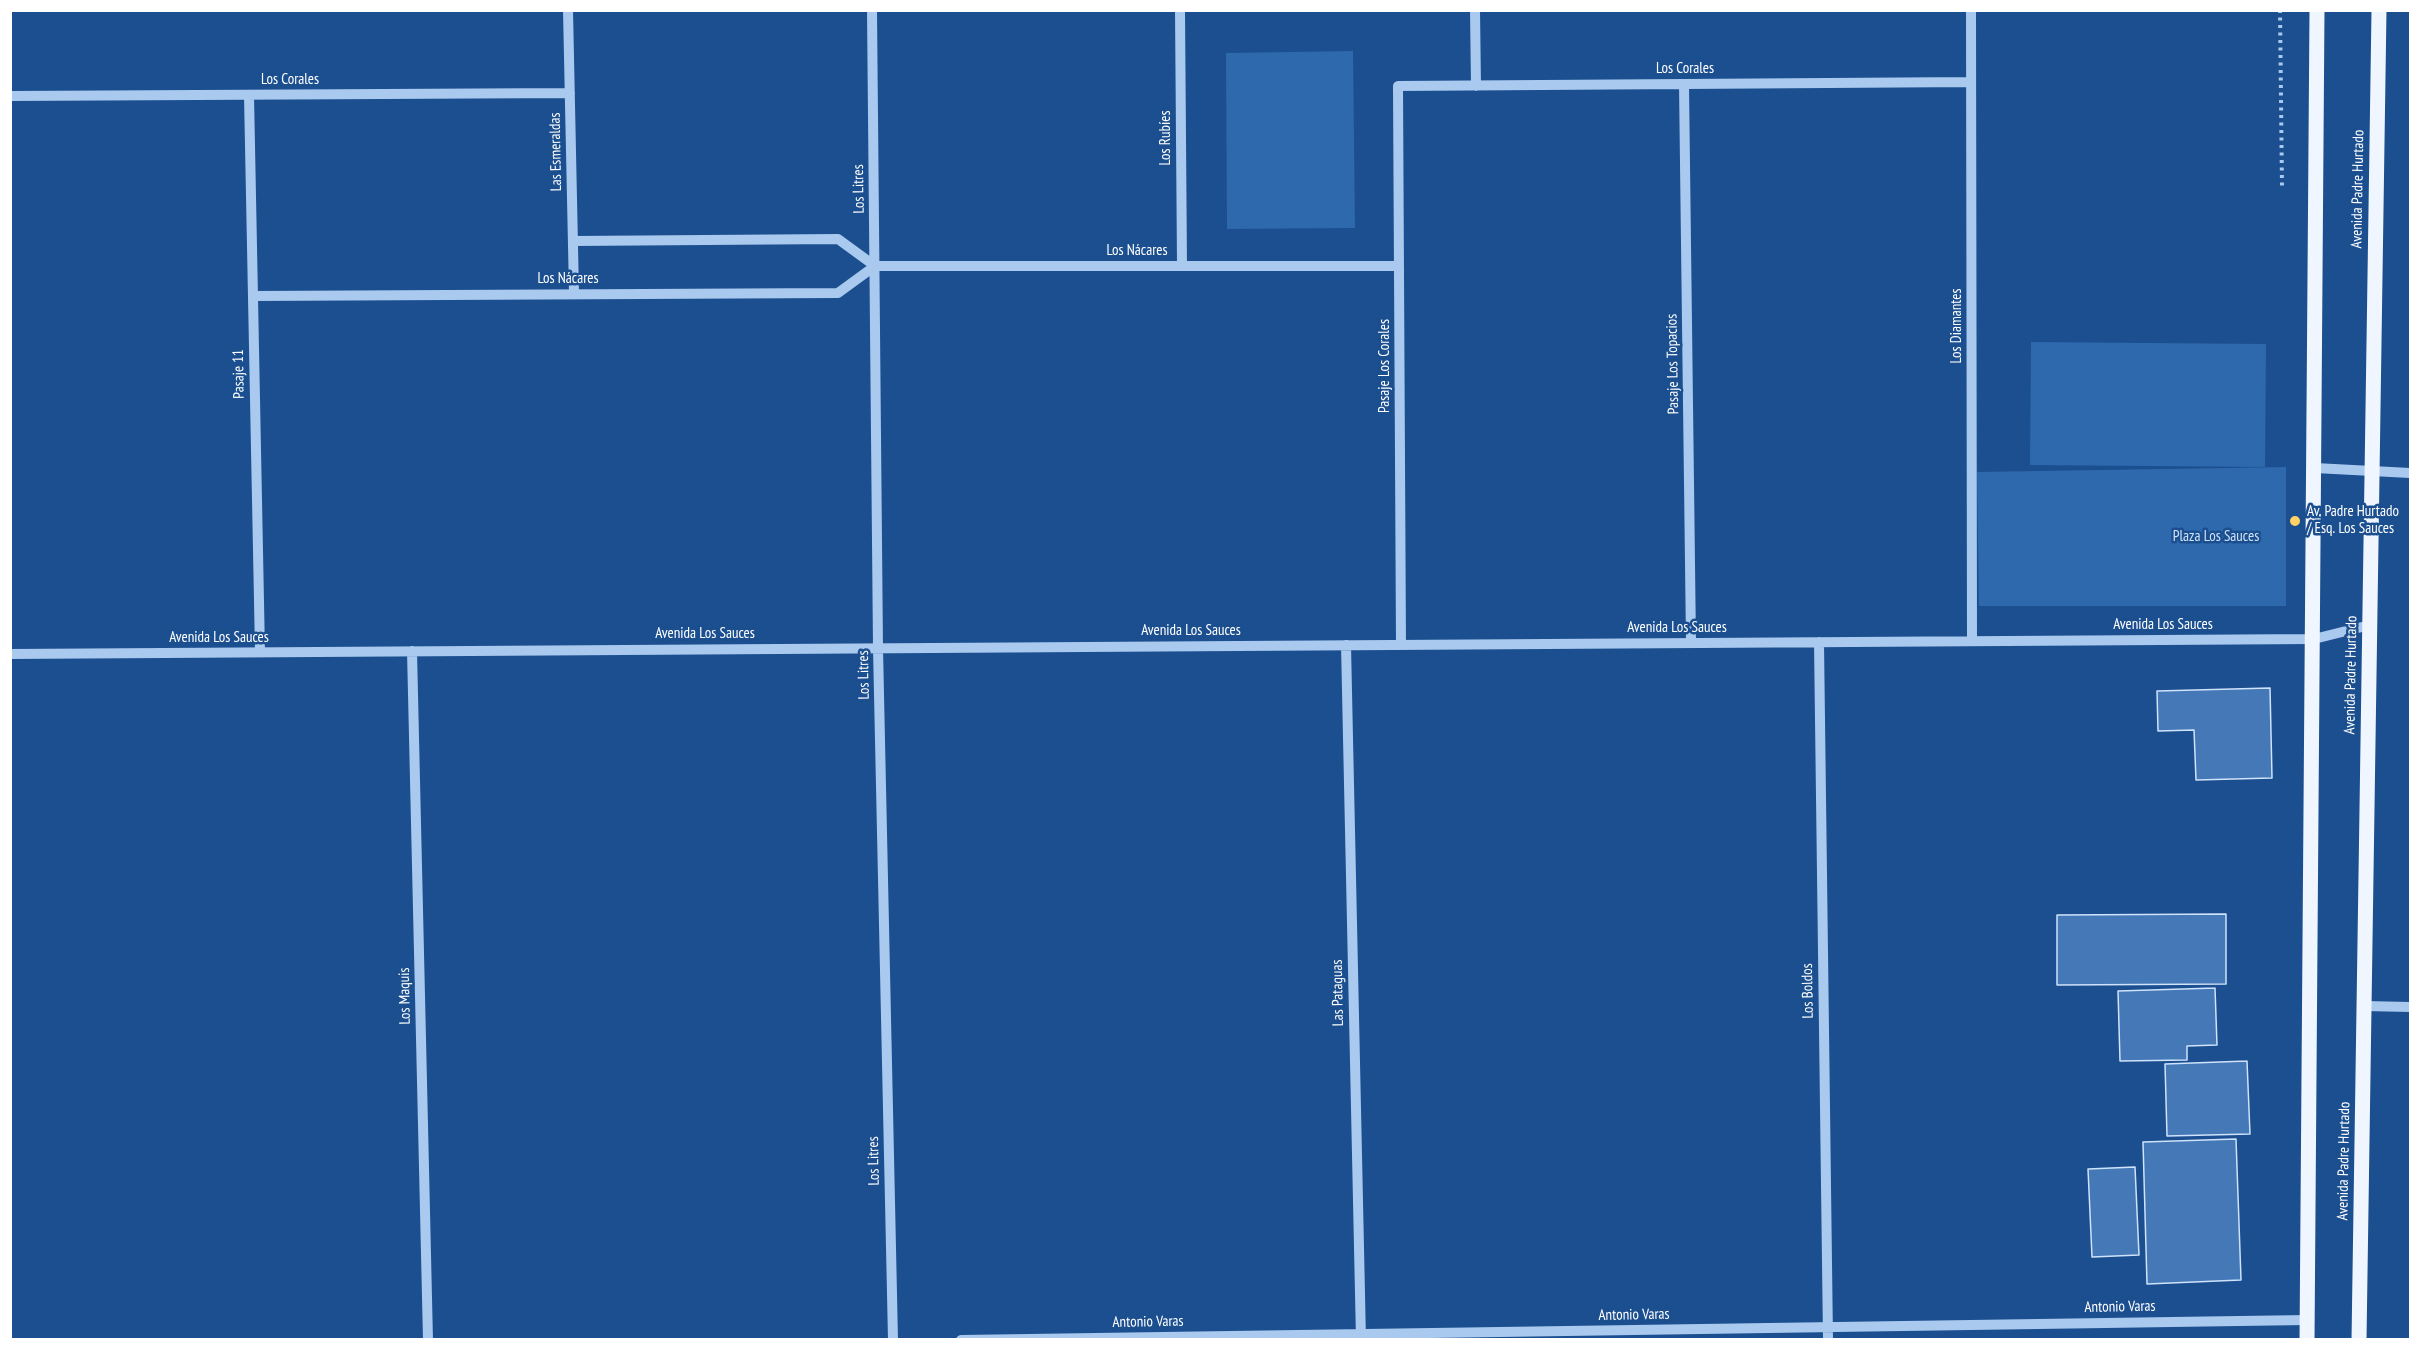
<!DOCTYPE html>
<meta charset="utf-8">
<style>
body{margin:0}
#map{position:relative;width:2421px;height:1350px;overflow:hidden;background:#1b4f8f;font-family:"PT Sans Narrow",sans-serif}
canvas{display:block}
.frame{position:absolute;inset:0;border:12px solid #fff;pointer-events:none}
</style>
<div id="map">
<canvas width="2421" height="1350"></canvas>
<div class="frame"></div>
</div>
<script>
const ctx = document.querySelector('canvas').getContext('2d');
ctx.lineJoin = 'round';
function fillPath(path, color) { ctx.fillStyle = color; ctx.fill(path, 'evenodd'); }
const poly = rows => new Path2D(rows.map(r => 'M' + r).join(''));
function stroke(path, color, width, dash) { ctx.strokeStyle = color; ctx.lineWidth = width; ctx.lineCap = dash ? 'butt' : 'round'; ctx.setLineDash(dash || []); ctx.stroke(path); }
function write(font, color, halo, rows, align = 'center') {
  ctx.font = font + ' "PT Sans Narrow",sans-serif'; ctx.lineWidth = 5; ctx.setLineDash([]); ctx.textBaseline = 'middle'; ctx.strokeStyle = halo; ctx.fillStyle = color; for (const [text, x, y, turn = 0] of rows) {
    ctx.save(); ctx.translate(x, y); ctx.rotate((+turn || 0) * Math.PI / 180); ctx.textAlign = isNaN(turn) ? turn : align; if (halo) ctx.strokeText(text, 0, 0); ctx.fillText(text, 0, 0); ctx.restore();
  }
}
fillPath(poly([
 [1353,51,1355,228,1227,229,1226,53],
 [2031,342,2266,344,2265,467,2030,465],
 [2286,467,2286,606,1979,606,1977,472]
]), '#2e69ad');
const building = poly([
 [2270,688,2272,778,2196,780,2194,730,2158,731,2157,691,2270,688],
 [2226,914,2226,984,2057,985,2057,915,2226,914],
 [2215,988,2217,1045,2187,1046,2187,1060,2120,1061,2118,991,2215,988],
 [2247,1061,2250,1134,2167,1136,2165,1064,2247,1061],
 [2236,1139,2241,1280,2147,1284,2143,1142,2236,1139],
 [2135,1167,2139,1255,2092,1257,2088,1169,2135,1167]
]);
fillPath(building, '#4478b7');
stroke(building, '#cfe3fa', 1.5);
stroke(poly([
 [2280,10,2282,187]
]), '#a9c9ee', 4, [3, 4.5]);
stroke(poly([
 [568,10,574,293],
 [872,10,878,648,893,1340],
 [1180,10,1182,266],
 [1475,10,1476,86],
 [1971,10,1972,641],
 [1684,84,1691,643],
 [249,95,260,652],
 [10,96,570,93],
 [573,241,838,239,875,266,1399,266],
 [253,296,838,293,875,266],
 [2315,468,2410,473],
 [1819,642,1828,1340],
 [1346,645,1361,1340],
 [1401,645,1398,86,1971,82],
 [412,651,428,1340],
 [10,654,2314,639,2370,625],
 [2364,1006,2410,1007],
 [961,1340,2307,1320]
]), '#a9c9ee', 10);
stroke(poly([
 [2307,1340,2317,10],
 [2359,1340,2379,10]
]), '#f0f6ff', 15);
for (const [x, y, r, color] of [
 [2295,521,6,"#ffd166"]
]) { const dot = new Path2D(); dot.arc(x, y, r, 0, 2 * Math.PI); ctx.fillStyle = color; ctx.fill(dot); stroke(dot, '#1b4f8f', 2); }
write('15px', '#fff', '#1b4f8f', [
 ["Los Corales",1685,69],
 ["Los Corales",290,80],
 ["Los Rubíes",1166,138,-90],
 ["Las Esmeraldas",556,152,-91],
 ["Los Litres",859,189,-91],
 ["Avenida Padre Hurtado",2358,189,-89],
 ["Los Nácares",1137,251],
 ["Los Nácares",568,279],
 ["Los Diamantes",1957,326,-90],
 ["Pasaje Los Topacios",1673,364,-91],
 ["Pasaje Los Corales",1385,366,-90],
 ["Pasaje 11",239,374,-91],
 ["Avenida Los Sauces",2163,625],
 ["Avenida Los Sauces",1677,628],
 ["Avenida Los Sauces",1191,631],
 ["Avenida Los Sauces",705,634],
 ["Avenida Los Sauces",219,638],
 ["Los Litres",864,675,-91],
 ["Avenida Padre Hurtado",2351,675,-89],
 ["Los Boldos",1808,991,-91],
 ["Las Pataguas",1338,993,-91],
 ["Los Maquis",405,996,-91],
 ["Los Litres",874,1161,-91],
 ["Avenida Padre Hurtado",2344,1161,-89],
 ["Antonio Varas",2120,1307,-1],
 ["Antonio Varas",1634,1315,-1],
 ["Antonio Varas",1148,1322,-1]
]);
write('15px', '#fff', '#1b4f8f', [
 ["Av. Padre Hurtado",2307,512],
 ["/ Esq. Los Sauces",2307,529]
], 'left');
write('15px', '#cfe3fa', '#1b4f8f', [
 ["Plaza Los Sauces",2216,537]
]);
</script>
